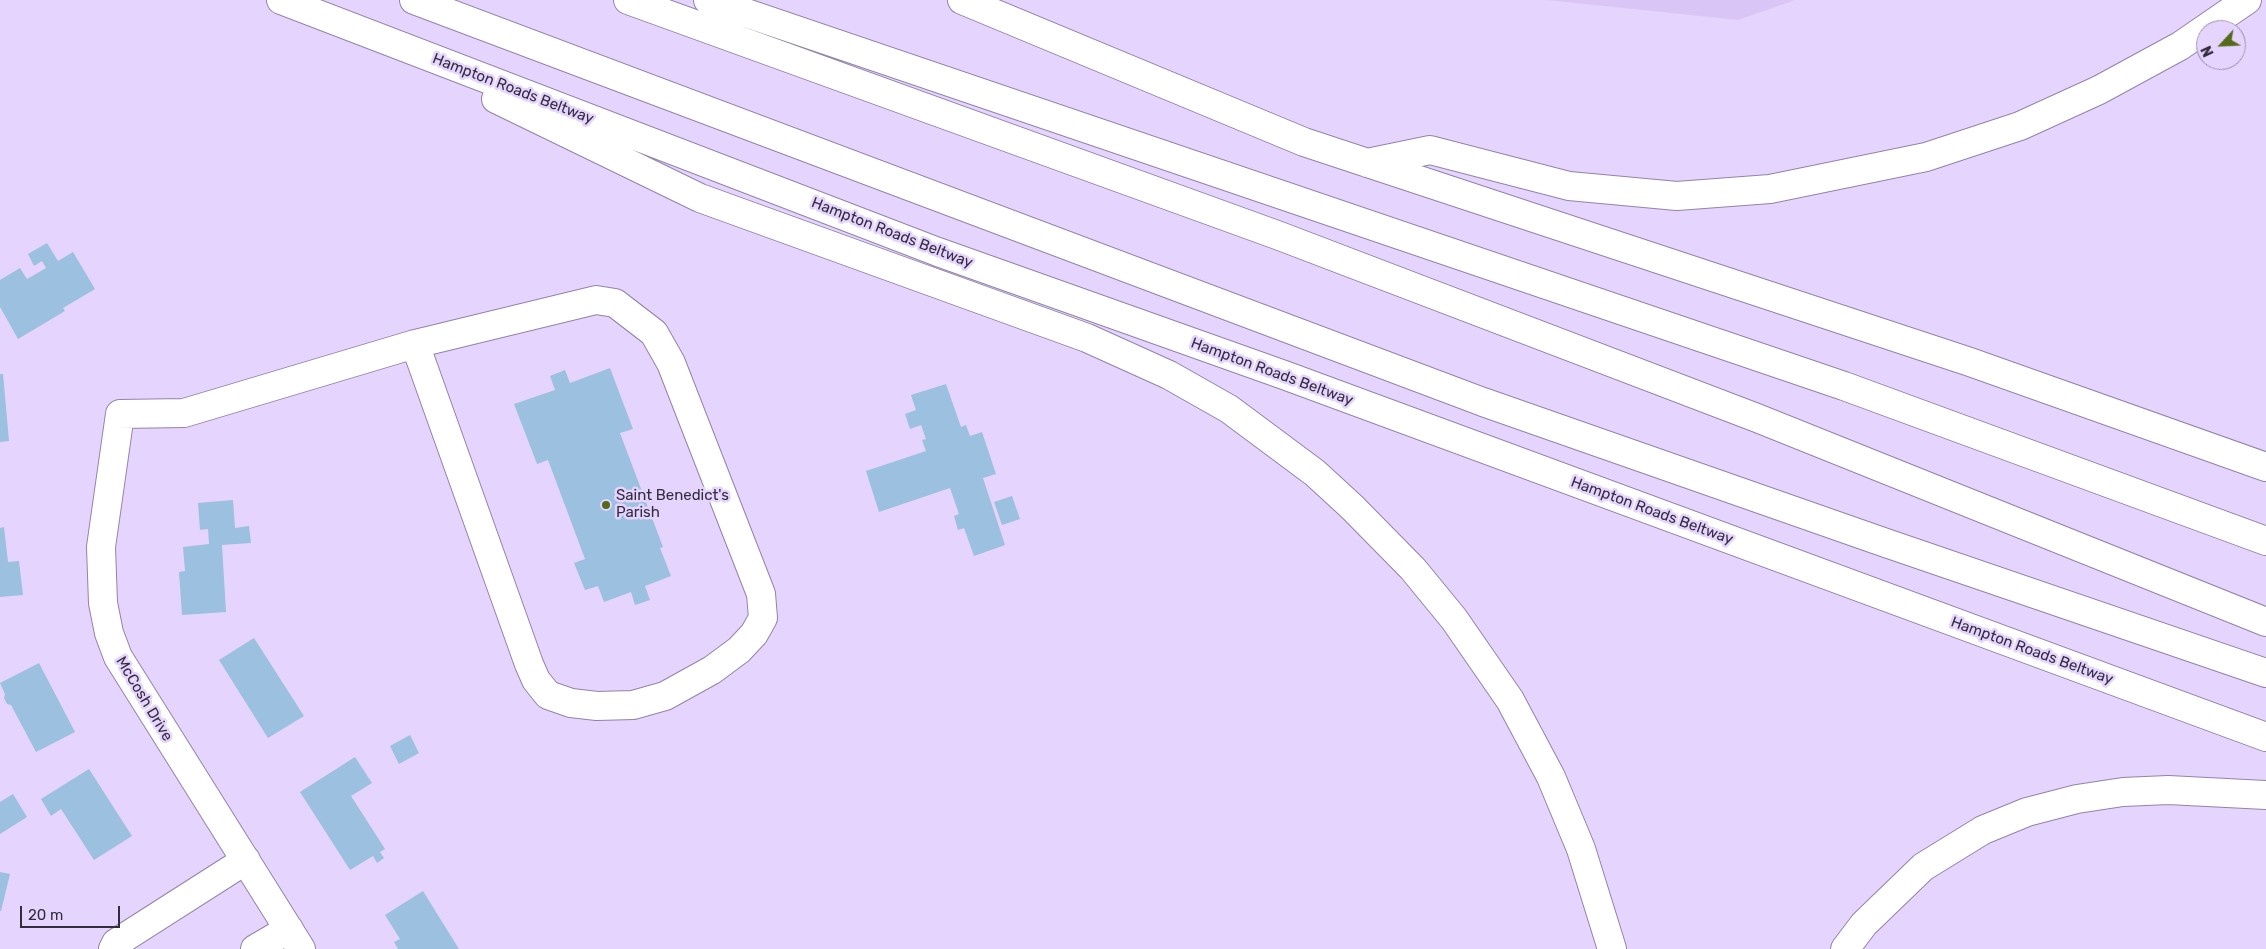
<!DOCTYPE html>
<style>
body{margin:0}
#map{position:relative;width:2266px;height:949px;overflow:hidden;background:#e5d4fd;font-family:Rubik,sans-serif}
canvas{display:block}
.north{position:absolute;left:2196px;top:20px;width:50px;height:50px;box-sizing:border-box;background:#e5d4fd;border:1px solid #9e91b0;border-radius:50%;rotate:245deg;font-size:14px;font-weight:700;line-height:20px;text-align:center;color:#332c3c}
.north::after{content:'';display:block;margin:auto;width:18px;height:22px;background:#556b1b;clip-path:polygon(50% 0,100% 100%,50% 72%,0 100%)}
.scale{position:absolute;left:20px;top:906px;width:100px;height:22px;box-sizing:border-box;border:2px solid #332c3c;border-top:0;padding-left:6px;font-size:15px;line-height:18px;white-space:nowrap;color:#332c3c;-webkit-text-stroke:4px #e5d4fd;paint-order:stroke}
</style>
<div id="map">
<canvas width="2266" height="949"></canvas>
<div class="north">N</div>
<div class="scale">20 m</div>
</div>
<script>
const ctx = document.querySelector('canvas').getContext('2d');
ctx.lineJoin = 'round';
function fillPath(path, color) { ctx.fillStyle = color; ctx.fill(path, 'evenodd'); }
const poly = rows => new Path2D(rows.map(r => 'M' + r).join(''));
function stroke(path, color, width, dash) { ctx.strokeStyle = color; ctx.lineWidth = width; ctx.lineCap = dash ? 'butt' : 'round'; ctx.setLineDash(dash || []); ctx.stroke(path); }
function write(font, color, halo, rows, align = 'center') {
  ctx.font = font + ' Rubik,sans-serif'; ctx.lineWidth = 5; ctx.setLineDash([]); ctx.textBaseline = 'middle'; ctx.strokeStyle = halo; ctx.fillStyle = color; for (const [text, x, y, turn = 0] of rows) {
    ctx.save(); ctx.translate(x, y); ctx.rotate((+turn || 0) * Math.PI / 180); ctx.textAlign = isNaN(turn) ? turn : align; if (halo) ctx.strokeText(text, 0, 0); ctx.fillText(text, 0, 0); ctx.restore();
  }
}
fillPath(poly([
 [1547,0,1795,0,1738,20]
]), '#dac6f6');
fillPath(poly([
 [47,243,58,261,73,252,95,289,63,308,65,311,18,339,0,307,0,280,20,268,27,279,46,268,42,261,34,266,28,254],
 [610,368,633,429,620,433,663,547,660,548,671,576,645,586,650,600,635,605,631,592,604,602,598,586,585,590,574,563,585,559,548,460,537,464,514,404,555,390,550,376,565,370,570,383],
 [0,374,3,374,9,441,0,442],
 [946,384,961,427,966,425,970,436,982,432,996,474,983,478,1005,545,974,556,964,528,958,530,954,516,959,514,950,488,879,512,866,471,926,451,922,440,926,439,921,425,910,429,905,414,916,410,911,395],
 [1012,496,1020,519,1002,525,994,502],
 [233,500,235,528,249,526,251,543,222,545,226,612,182,615,179,572,185,571,183,547,209,544,208,529,200,530,198,503],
 [4,527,8,562,19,561,23,595,0,597,0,528],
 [254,638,304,716,268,738,219,660],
 [39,663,75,732,36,752,11,705,7,704,4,698,5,694,0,683],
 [410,735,419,753,399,764,390,746],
 [355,757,372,783,351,796,385,849,380,852,384,858,377,863,373,856,350,870,300,792],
 [89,769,132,836,94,860,61,809,51,816,41,799],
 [13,794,27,817,0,834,0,802],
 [0,872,10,874,1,911,0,911],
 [423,891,459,949,398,949,394,942,400,939,385,915]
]), '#9cc0df');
const minor = poly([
 [113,949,116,943,246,860],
 [255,949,289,929],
 [301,949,118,657,109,633,103,603,101,547,120,414,184,413,415,344,596,300,615,303,654,333,671,363,761,594,763,618,754,634,739,650,712,670,665,696,633,705,597,706,571,703,548,695,536,680,529,664,415,344]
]);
const highway = poly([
 [281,0,938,252,1284,375,2266,737],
 [414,0,1483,402,1883,542,2266,673],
 [628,0,1277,235,1757,418,2266,622],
 [708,0,1844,386,2266,541],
 [962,0,1304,142,1970,362,2266,467],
 [496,99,700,198,1087,338,1169,375,1229,409,1315,473,1352,507,1413,569,1454,619,1510,700,1551,777,1581,849,1612,949],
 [1367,163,1430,150,1569,186,1677,196,1770,189,1926,157,2020,126,2099,90,2180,46,2247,0],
 [1845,949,1864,924,1923,867,1983,830,2027,812,2077,799,2123,792,2168,790,2266,795]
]);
stroke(minor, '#9383a9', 30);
stroke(highway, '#9383a9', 30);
stroke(minor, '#fff', 28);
stroke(highway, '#fff', 28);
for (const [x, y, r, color] of [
 [606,505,5,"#556b1b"]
]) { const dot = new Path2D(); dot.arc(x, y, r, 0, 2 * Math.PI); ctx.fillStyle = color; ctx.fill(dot); stroke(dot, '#e5d4fd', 2); }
write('15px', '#332c3c', '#e5d4fd', [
 ["Hampton Roads Beltway",513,89,21],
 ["Hampton Roads Beltway",892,233,21],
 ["Hampton Roads Beltway",1272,372,20],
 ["Hampton Roads Beltway",1652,511,20],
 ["Hampton Roads Beltway",2032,651,20],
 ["McCosh Drive",144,699,59]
]);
write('15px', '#332c3c', '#e5d4fd', [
 ["Saint Benedict's",616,496],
 ["Parish",616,513]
], 'left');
</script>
